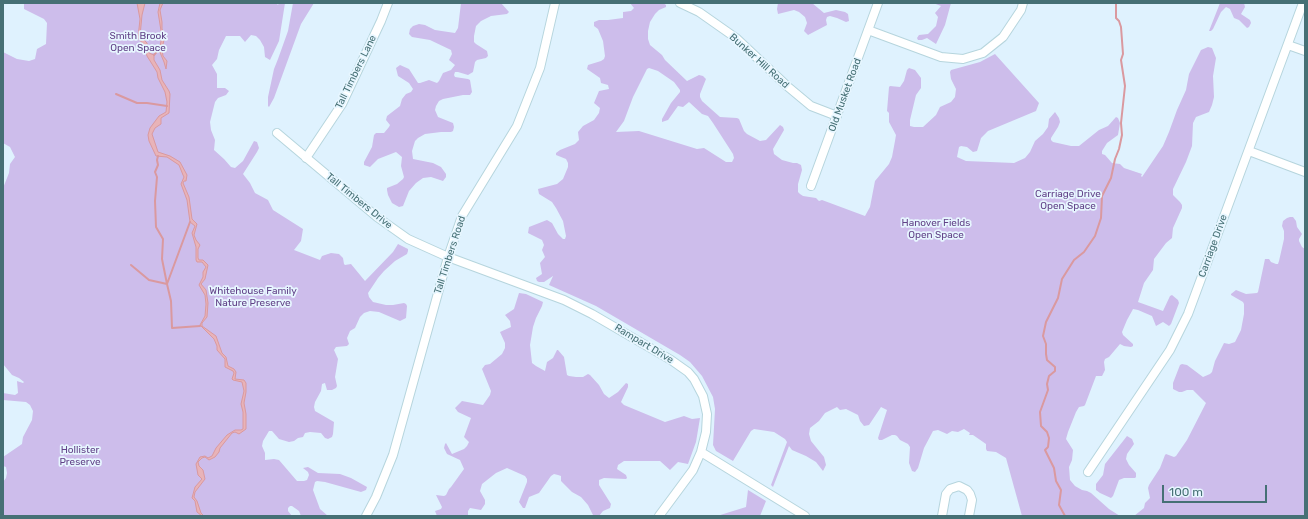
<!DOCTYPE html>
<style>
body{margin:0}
#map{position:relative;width:1308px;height:519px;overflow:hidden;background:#dff2fe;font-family:Rubik,sans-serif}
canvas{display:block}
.frame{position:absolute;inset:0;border:4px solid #467075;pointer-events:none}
.scale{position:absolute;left:1162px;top:485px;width:105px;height:18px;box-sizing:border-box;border:2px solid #467075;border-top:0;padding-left:5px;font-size:12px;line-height:14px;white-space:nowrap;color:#467075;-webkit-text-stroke:3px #e7f6ff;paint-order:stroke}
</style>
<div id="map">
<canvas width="1308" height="519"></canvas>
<div class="frame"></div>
<div class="scale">100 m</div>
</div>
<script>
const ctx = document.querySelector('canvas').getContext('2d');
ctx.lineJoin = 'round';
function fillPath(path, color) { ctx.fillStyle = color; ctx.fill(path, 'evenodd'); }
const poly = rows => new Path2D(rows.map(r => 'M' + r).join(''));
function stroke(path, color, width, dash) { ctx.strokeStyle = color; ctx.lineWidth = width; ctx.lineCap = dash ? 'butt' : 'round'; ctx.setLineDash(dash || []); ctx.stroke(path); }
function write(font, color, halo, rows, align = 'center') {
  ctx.font = font + ' Rubik,sans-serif'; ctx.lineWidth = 3.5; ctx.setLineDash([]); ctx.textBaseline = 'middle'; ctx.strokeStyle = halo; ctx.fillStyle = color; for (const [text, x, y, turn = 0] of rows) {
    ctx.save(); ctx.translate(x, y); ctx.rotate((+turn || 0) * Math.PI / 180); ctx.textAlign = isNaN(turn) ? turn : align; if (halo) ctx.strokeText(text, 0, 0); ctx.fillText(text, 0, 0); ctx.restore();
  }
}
fillPath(poly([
 [28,3,276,3,278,5,279,3,285,3,279,41,270,60,265,57,264,47,260,40,256,36,251,35,245,42,240,36,226,36,219,50,217,59,212,65,217,74,217,88,225,88,229,91,226,95,218,98,215,102,210,122,211,130,215,140,214,150,224,159,231,167,235,168,243,161,254,141,257,142,259,148,257,152,243,174,250,183,255,193,268,200,273,210,303,229,301,241,294,250,320,260,322,256,331,253,339,254,343,258,344,264,345,265,351,264,365,281,393,252,398,244,408,249,408,251,407,254,395,261,384,271,378,278,368,293,369,297,373,302,386,305,393,305,404,303,406,304,407,306,406,318,400,321,379,312,370,311,364,313,360,317,355,328,350,331,347,338,349,344,347,346,336,347,334,350,338,359,335,377,337,386,336,388,332,390,327,390,325,383,322,384,321,391,315,402,314,407,315,411,334,422,333,434,332,437,328,439,325,438,321,433,310,432,305,433,303,437,298,438,294,441,289,442,279,439,272,431,269,431,263,441,262,446,265,453,265,460,274,459,279,460,297,481,304,481,307,480,309,475,308,472,303,468,308,467,318,473,340,474,351,478,367,487,366,490,361,492,325,482,317,481,315,482,313,490,320,509,328,516,301,516,299,511,292,506,290,506,288,508,288,511,292,516,3,516,3,482,6,478,7,473,6,467,3,466,3,457,22,444,23,437,32,420,33,411,30,405,26,402,3,400,3,393,15,395,18,393,17,381,23,383,24,382,19,378,12,375,3,364,3,188,9,173,10,164,15,157,10,147,3,143,3,52,17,59,29,61,35,59,37,49,46,44,47,23,44,19,24,9,24,4],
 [293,3,314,3,301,24,274,98,269,107,268,106,268,97,274,69,278,59,288,31],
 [461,3,501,3,509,12,507,14,491,16,481,21,476,26,474,36,474,42,476,44,487,51,488,56,486,58,477,60,475,62,473,72,468,75,458,72,455,72,454,75,455,77,468,79,470,80,472,92,470,95,463,95,443,99,439,101,436,106,435,110,438,117,453,123,454,127,453,131,451,132,441,132,425,134,418,138,415,141,412,151,413,159,433,163,441,167,446,174,446,177,443,181,431,177,423,178,416,183,409,191,403,206,399,207,392,203,388,195,387,190,387,188,397,184,403,179,404,177,401,166,402,157,396,152,378,159,370,167,364,165,364,162,372,147,374,135,376,133,384,133,389,127,390,125,386,120,387,116,400,106,402,99,406,94,411,92,413,89,409,83,398,76,396,68,400,65,409,69,418,83,420,83,429,80,437,83,439,81,443,73,451,70,455,65,449,60,452,54,451,50,430,40,412,37,409,34,410,29,413,26,419,24,425,25,435,30,455,33,458,28],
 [630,3,663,3,666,5,666,7,659,10,655,14,650,22,648,31,648,39,650,45,662,55,665,60,687,81,699,75,703,76,706,79,700,94,700,97,702,101,720,117,737,118,739,119,744,131,747,134,760,141,766,140,780,125,783,127,784,130,773,149,774,154,782,160,793,163,797,163,801,165,802,170,798,184,798,192,800,194,803,196,816,198,819,201,822,200,865,216,870,207,875,181,889,164,892,157,895,141,896,135,889,122,889,113,887,111,889,87,890,86,900,87,904,81,907,70,909,68,915,70,921,78,921,88,916,95,910,120,910,126,914,127,923,127,936,115,940,107,951,102,955,97,956,89,951,79,950,72,951,70,980,62,995,54,1039,103,1036,111,988,131,981,138,977,151,973,152,967,147,961,146,959,147,957,157,966,161,1014,163,1025,158,1030,152,1035,141,1043,134,1048,127,1049,119,1055,112,1059,118,1060,122,1058,127,1051,138,1051,140,1053,142,1071,146,1079,146,1099,130,1108,126,1116,117,1118,118,1120,123,1118,135,1107,143,1102,151,1102,154,1105,155,1112,163,1120,164,1124,168,1142,174,1141,176,1142,177,1163,146,1169,132,1177,110,1186,90,1189,74,1201,50,1208,47,1212,48,1216,58,1213,76,1214,97,1212,105,1209,112,1196,117,1193,123,1192,146,1186,162,1173,189,1173,195,1180,202,1182,205,1182,208,1173,228,1172,238,1166,243,1154,259,1153,270,1144,283,1138,302,1163,311,1170,296,1172,295,1178,300,1179,303,1171,324,1169,326,1163,322,1156,326,1152,316,1138,310,1133,309,1132,311,1127,320,1122,332,1123,335,1133,344,1133,346,1131,347,1124,346,1120,344,1109,357,1105,359,1104,362,1105,370,1102,376,1096,376,1085,405,1084,406,1079,407,1076,412,1068,432,1066,439,1073,450,1072,460,1069,467,1070,480,1075,486,1082,490,1087,491,1091,493,1109,509,1120,516,1022,516,1006,458,996,452,987,451,986,449,986,444,973,435,969,435,970,433,964,429,958,432,952,431,947,434,938,430,933,431,924,448,918,468,915,472,912,471,909,463,910,447,908,444,900,440,897,436,895,435,892,435,882,440,879,440,878,438,887,410,881,407,869,425,864,426,860,421,858,415,846,409,840,410,837,407,825,413,819,421,810,428,809,434,811,441,824,457,826,465,823,471,816,462,806,456,792,450,789,446,773,487,771,485,787,442,785,439,774,432,754,429,751,431,733,461,716,451,713,445,715,409,713,397,702,376,690,362,680,355,596,306,549,285,553,276,544,282,539,282,537,281,536,278,542,274,540,263,545,257,542,250,544,245,542,240,528,233,529,227,547,220,552,223,558,234,563,239,565,239,566,236,563,221,556,208,552,202,539,194,538,189,557,184,563,179,568,167,568,163,566,159,556,155,556,153,560,150,575,144,579,140,578,132,583,126,594,120,599,113,600,108,594,103,599,91,609,89,608,85,601,83,600,78,587,69,588,65,601,61,604,59,605,56,603,41,598,29,594,26,594,22,599,20,608,20,623,18,623,12,631,11,634,8],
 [649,68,658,71,674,82,680,90,680,92,671,103,662,119,662,122,668,120,678,106,683,107,689,102,702,114,708,116,713,123,733,154,734,158,732,162,726,162,704,148,697,149,639,131,616,132,624,121,633,97,647,69],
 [778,3,812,3,824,13,836,10,845,12,848,14,849,21,846,22,837,18,830,16,827,17,826,20,827,25,808,35,804,31,807,23,805,17,799,12,794,10,778,14,777,9],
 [933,3,951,3,945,25,936,44,927,38,922,40,918,40,917,38,919,35,928,34,936,26,938,17,935,13,941,6],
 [1220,3,1244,3,1245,7,1241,14,1250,20,1251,23,1249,27,1247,28,1239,20,1234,18,1230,9,1226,7,1221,12,1213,29,1211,31,1209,31],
 [1290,217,1293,217,1296,221,1297,227,1302,234,1299,239,1299,241,1302,247,1305,249,1305,516,1134,516,1144,508,1145,503,1150,498,1148,488,1149,485,1160,468,1165,455,1166,454,1174,457,1176,456,1187,440,1206,403,1193,390,1187,390,1182,392,1179,392,1173,389,1173,383,1180,365,1182,364,1187,365,1203,377,1210,374,1212,372,1215,361,1224,343,1229,344,1235,342,1241,330,1244,314,1244,304,1243,302,1231,295,1231,294,1236,290,1246,294,1257,293,1258,292,1265,259,1269,259,1271,262,1276,264,1278,264,1279,261,1284,239,1284,231,1282,226,1283,221,1287,218],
 [519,293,526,294,543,302,542,306,536,318,533,327,530,345,532,363,536,366,545,371,547,362,553,358,557,350,558,350,564,357,567,375,569,376,576,377,583,377,588,374,590,375,599,385,604,394,609,398,618,392,626,383,628,384,628,387,621,402,624,405,665,422,684,416,692,419,700,418,696,442,688,464,678,462,670,470,660,461,624,461,618,465,617,469,626,475,627,478,626,479,604,478,599,480,599,485,611,504,610,508,603,511,599,516,593,515,588,505,581,497,572,492,561,481,561,476,558,475,554,474,551,476,539,493,529,497,525,508,523,508,519,502,527,482,527,479,525,476,507,468,496,473,482,484,480,491,485,500,485,504,481,510,470,508,468,511,468,516,437,516,435,511,441,509,442,507,436,495,444,496,446,495,449,489,451,487,464,469,460,460,447,454,444,448,445,444,446,443,452,454,464,449,467,446,469,442,464,437,471,418,458,412,455,408,462,401,483,405,490,395,491,391,482,369,485,365,490,364,502,354,505,348,505,343,500,332,511,327,510,321,505,315,514,309],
 [1127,436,1132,439,1134,444,1127,454,1126,459,1129,465,1136,473,1136,477,1135,478,1124,478,1119,480,1113,496,1111,498,1100,493,1096,490,1096,484,1103,475,1105,464],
 [748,490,766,501,760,516,717,516,746,507]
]), '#cdbdeb');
const water = poly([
 [137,3,145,3,142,15,140,36,147,43,149,53,154,55,154,60,160,70,162,80,169,91,170,94,169,113,161,118,161,124,155,128,152,134,158,152,170,156,180,162,187,175,186,181,184,181,183,183,189,197,192,219,197,224,194,235,196,240,200,245,198,249,198,258,199,260,203,260,208,265,205,279,201,284,206,290,208,303,207,317,202,323,202,326,216,336,222,353,226,357,228,366,234,369,236,372,235,379,244,380,246,383,246,392,244,403,246,414,246,429,239,434,235,432,232,433,220,448,219,452,215,457,209,460,205,457,202,458,198,462,199,466,203,470,205,479,195,492,194,497,197,501,201,513,204,516,202,516,197,512,195,501,192,498,195,487,202,479,198,475,196,464,200,457,205,456,208,458,212,456,216,448,227,435,235,430,241,430,243,429,243,412,241,404,244,391,242,382,233,380,232,379,234,373,233,371,225,367,225,359,217,350,217,346,214,339,200,325,205,316,206,304,205,295,199,285,203,277,203,272,206,267,202,262,197,262,196,260,196,247,192,233,195,226,190,222,187,200,181,184,184,177,183,175,179,165,167,157,156,156,149,141,148,135,150,128,159,116,166,112,167,102,165,92,158,78,157,72,147,56,144,45,138,38,140,19,137,3],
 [160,3,163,3,160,10,162,22,162,29,165,35,162,49,163,56,167,61,166,69,164,62,159,50,162,37,158,12,160,3]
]);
fillPath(water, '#e8b3b8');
stroke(water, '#da999f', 1);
stroke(poly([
 [154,55,159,49],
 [116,94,137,103,147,103,167,106],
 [190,222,167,284,171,301,172,328,200,326],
 [131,265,149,280,167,284,162,259,163,239,156,227,155,201,157,177,155,172,158,165,157,160,158,156],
 [1065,516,1059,505,1061,490,1056,481,1054,468,1045,450,1048,447,1049,438,1047,432,1041,426,1040,412,1048,390,1047,384,1049,376,1055,371,1055,367,1047,360,1046,354,1046,344,1043,336,1046,322,1058,298,1062,279,1074,260,1084,252,1095,236,1101,218,1102,196,1111,178,1115,159,1119,149,1122,135,1121,123,1125,86,1121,60,1123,54,1121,27,1119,21,1116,18,1116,3]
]), '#da999f', 2);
const minor = poly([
 [680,3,699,12,736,38,787,86,811,106,837,116],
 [868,30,941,57,963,59,983,53,1003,37,1021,10,1023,3],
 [1288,45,1305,51],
 [277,133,377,217,408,239,448,257,564,300,592,314,671,360,688,372,694,379,703,396,707,414,706,432,701,452,693,470,659,516],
 [1249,151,1305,172],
 [306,158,342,104,381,21,388,3],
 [811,186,878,3],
 [701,452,805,516],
 [1088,472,1170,350,1188,314,1303,3],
 [366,516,376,497,393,455,448,257,462,216,517,126,540,68,555,3],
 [942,516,946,494,950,489,959,486,967,490,970,494,972,500,969,516]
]);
stroke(minor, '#b6d5dd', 10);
stroke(minor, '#fff', 8);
write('10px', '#624288', '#e7f6ff', [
 ["Smith Brook",138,36],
 ["Open Space",138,48],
 ["Carriage Drive",1068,194],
 ["Open Space",1068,206],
 ["Hanover Fields",936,223],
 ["Open Space",936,235],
 ["Whitehouse Family",253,291],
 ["Nature Preserve",253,303],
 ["Hollister",80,450],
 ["Preserve",80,462]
]);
write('10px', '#467075', '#e7f6ff', [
 ["Bunker Hill Road",759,61,42],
 ["Tall Timbers Lane",356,72,-64],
 ["Old Musket Road",845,95,-70],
 ["Tall Timbers Drive",359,201,39],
 ["Carriage Drive",1213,246,-70],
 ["Tall Timbers Road",450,255,-72],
 ["Rampart Drive",644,344,31]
]);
</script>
